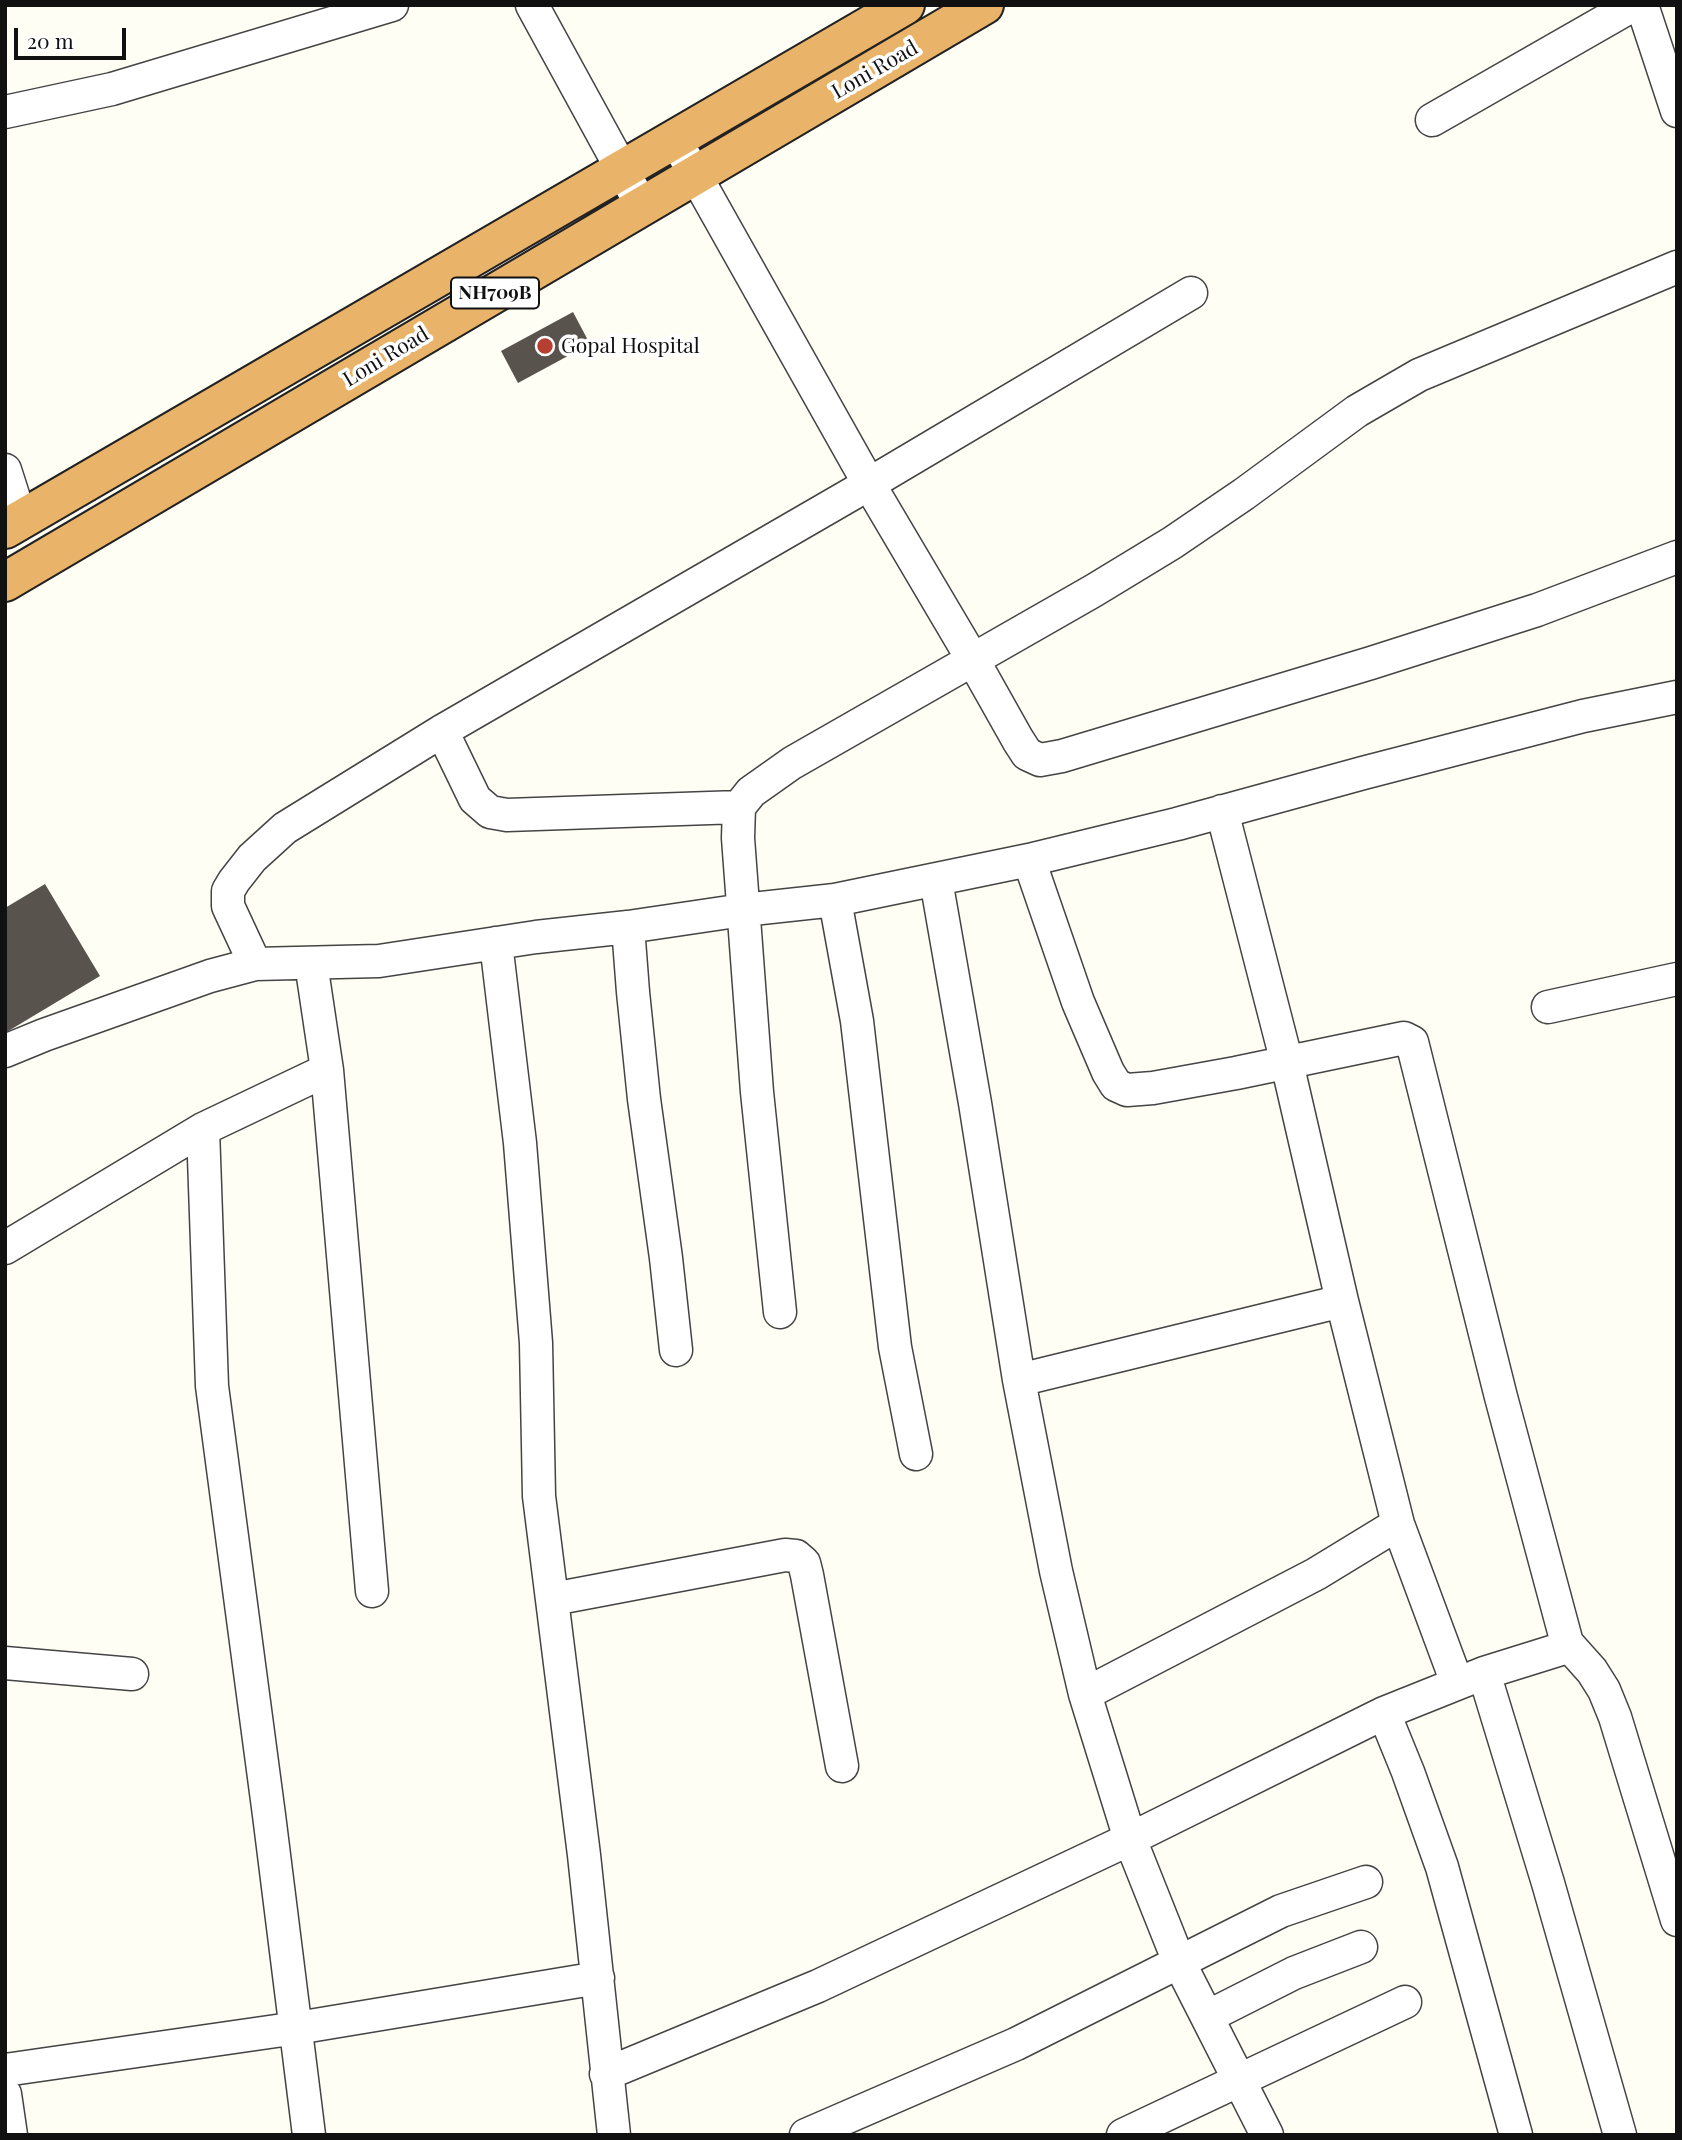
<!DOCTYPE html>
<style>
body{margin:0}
#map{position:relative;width:1682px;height:2140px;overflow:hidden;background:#fefef5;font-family:"Playfair Display",serif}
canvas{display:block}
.frame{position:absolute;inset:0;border:7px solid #111;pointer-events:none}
.scale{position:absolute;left:14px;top:28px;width:112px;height:32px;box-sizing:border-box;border:4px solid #111;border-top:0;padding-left:9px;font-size:21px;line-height:24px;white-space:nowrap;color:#111;-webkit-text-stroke:5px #fff;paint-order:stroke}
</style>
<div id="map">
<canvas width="1682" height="2140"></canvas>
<div class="frame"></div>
<div class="scale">20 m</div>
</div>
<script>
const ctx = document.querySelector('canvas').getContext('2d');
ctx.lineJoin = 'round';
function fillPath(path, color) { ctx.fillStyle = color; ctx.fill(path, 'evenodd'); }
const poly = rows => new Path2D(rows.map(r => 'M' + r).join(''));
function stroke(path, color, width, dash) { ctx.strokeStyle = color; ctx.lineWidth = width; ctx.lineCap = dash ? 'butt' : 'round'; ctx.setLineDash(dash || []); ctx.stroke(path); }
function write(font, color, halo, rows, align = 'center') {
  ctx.font = font + ' "Playfair Display",serif'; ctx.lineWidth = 7; ctx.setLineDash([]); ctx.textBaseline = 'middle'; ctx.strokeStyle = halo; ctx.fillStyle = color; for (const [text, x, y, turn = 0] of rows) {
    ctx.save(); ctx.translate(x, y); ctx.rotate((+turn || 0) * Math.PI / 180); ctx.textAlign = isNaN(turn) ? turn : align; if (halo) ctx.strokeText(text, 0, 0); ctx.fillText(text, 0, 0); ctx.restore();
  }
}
fillPath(poly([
 [573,312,590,344,518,383,501,351],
 [45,884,100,976,5,1033,5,908]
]), '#59534e');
const street = poly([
 [532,5,642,206],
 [1642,5,1677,111],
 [5,112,112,89,392,5],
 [1432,120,1633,5],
 [675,139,869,484,973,660,1018,740,1027,754,1040,760,1062,756,1371,663,1537,610,1677,557],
 [5,470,21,520],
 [442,731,475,799,490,812,507,815,739,807],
 [1222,811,1287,1063,1342,1301,1398,1524,1457,1683],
 [936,880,975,1103,1019,1380,1056,1571,1085,1694,1130,1839,1179,1962,1267,2135],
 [835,900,857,1021,895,1347,916,1454],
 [628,927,633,992,644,1099,666,1258,676,1350],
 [496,943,520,1143,536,1343,539,1496,584,1855,614,2135],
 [255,964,228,906,228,891,234,881,252,858,285,828,442,731,869,484,1191,293],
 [1548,1007,1677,979],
 [5,1051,44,1035,210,976,255,964,379,961,536,937,628,927,743,910,835,900,1029,860,1177,824,1363,773,1583,716,1677,697],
 [327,1070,372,1591],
 [203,1129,212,1386,269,1815,309,2135],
 [5,1248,203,1129,327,1070,311,963],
 [780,1312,757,1092,738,838,739,807,751,792,792,763,1093,591,1172,543,1244,494,1357,411,1419,375,1677,267],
 [1019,1380,1342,1301],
 [553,1599,785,1555,796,1556,804,1563,807,1575,842,1766],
 [1567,1643,1592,1671,1604,1690,1615,1717,1677,1920],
 [5,1663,132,1674],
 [1484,1673,1548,1883,1620,2135],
 [1085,1694,1316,1574,1398,1524],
 [1384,1713,1408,1772,1442,1867,1516,2135],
 [1207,2017,1294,1973,1361,1947],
 [5,2070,297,2028,598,1978],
 [606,2074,818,1986,1130,1839,1384,1713,1484,1673,1561,1649,1567,1643,1501,1397,1412,1042,1404,1038,1236,1073,1153,1088,1127,1090,1116,1085,1108,1072,1078,1002,1029,860],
 [5,2094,11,2135],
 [806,2135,1016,2044,1281,1911,1366,1882],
 [1123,2135,1405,2002]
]);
const highway = poly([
 [5,529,905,5],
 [5,582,984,5]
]);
stroke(street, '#444', 35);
stroke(highway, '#222', 42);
stroke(street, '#fff', 32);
stroke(highway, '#e9b469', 38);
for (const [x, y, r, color] of [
 [545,346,9,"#b73e33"]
]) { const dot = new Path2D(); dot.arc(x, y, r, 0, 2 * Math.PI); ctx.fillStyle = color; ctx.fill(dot); stroke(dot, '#fff', 2.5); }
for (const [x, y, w] of [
 [495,293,88]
]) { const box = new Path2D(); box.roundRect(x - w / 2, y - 15.5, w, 31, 5); ctx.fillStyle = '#fff'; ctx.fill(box); stroke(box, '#111', 2); }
write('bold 19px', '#111', null, [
 ["NH709B",495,293]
]);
write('21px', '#111', '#fff', [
 ["Loni Road",875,70,-30],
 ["Loni Road",386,357,-31]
]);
write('21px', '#111', '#fff', [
 ["Gopal Hospital",561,346]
], 'left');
</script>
